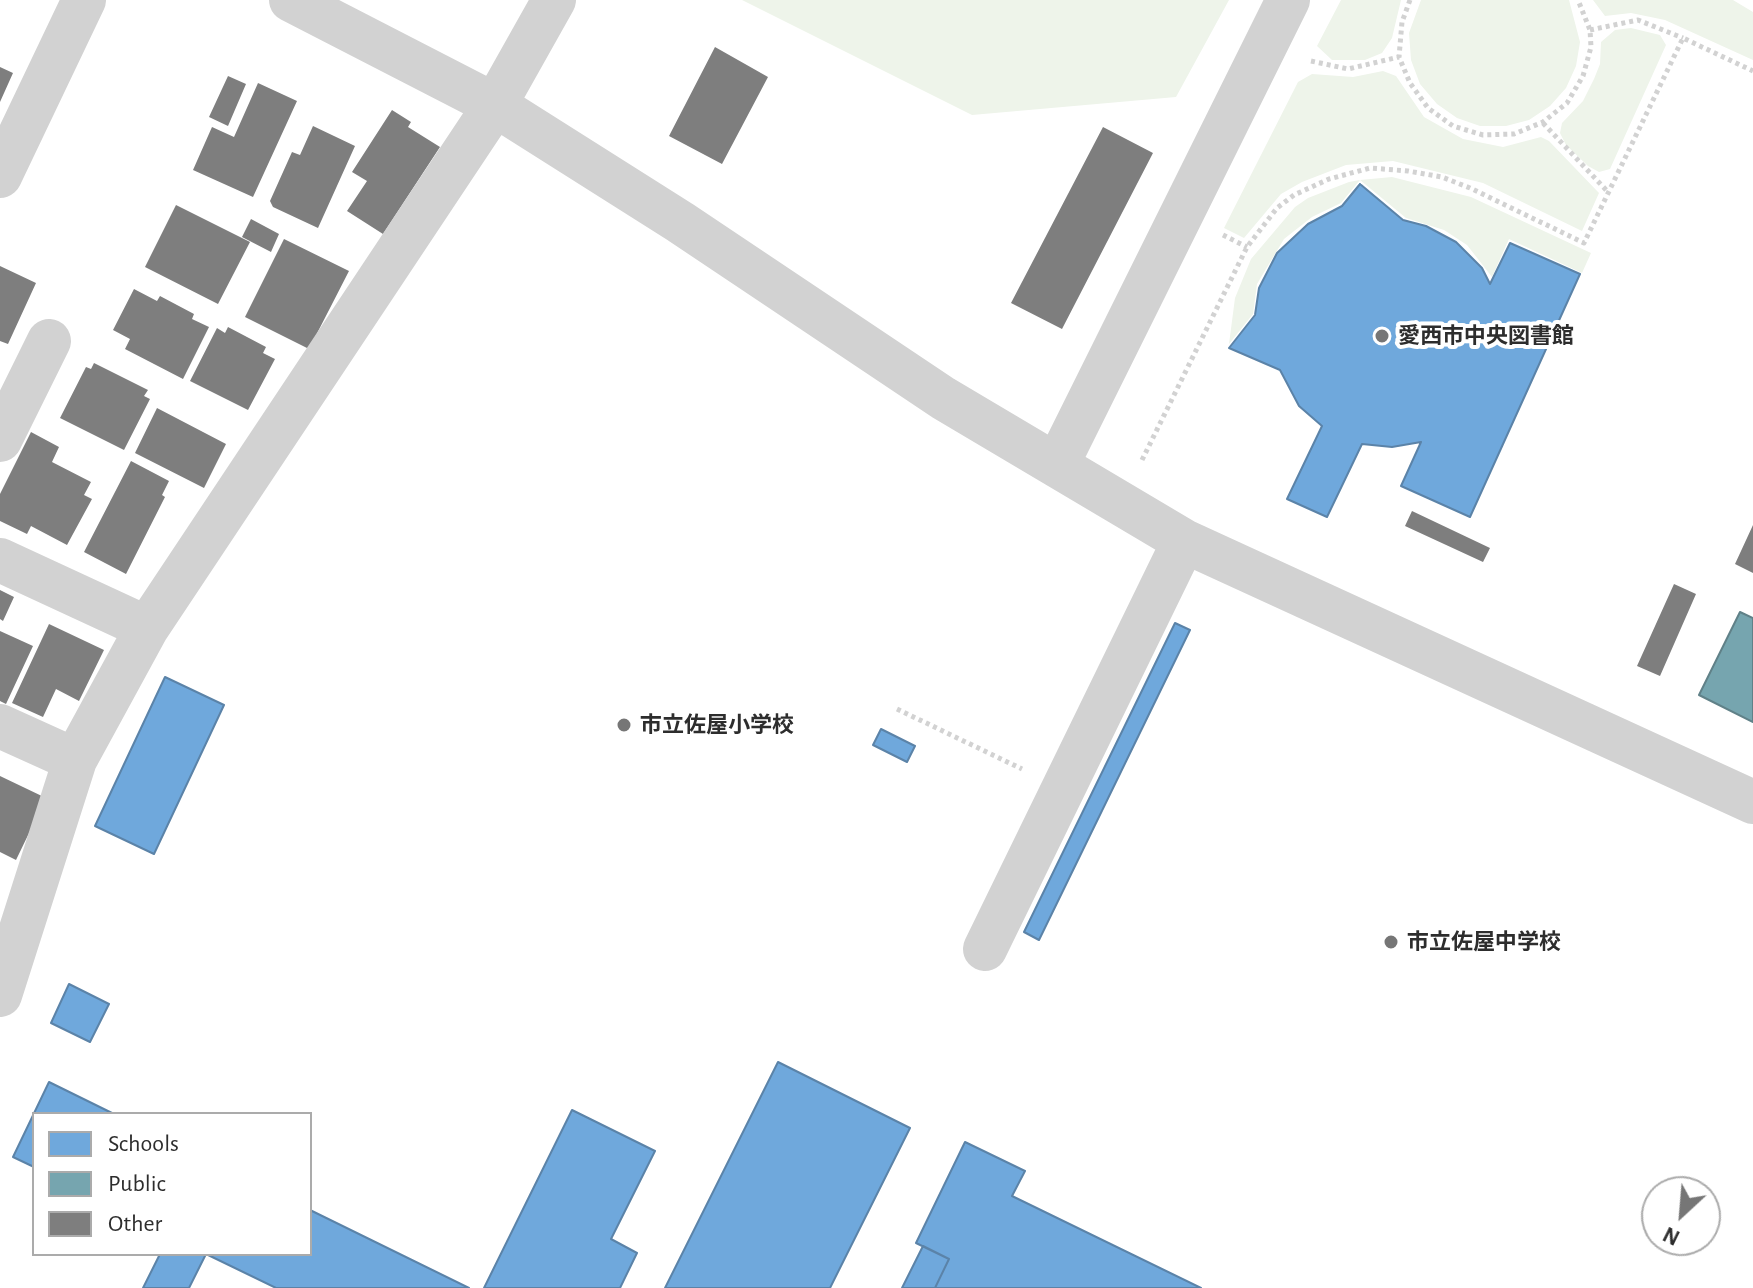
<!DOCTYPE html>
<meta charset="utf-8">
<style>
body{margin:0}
#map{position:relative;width:1753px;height:1288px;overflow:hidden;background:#fff;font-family:"Alegreya Sans",sans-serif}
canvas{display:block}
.legend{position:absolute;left:32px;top:1112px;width:280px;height:144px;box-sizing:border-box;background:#fff;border:2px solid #ababab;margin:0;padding:10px 14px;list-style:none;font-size:24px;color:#2d2d2d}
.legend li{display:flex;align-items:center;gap:16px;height:40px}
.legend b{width:40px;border:2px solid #ababab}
.north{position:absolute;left:1641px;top:1176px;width:80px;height:80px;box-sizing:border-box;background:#fff;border:2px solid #ababab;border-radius:50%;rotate:206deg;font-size:22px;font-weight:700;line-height:32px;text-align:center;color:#2d2d2d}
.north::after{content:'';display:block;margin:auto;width:28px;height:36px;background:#767676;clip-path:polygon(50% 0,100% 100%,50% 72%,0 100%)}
</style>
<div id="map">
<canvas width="1753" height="1288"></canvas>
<ul class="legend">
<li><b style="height:22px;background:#6fa8dc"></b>Schools</li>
<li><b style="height:22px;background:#76a5af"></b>Public</li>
<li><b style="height:22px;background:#7e7e7e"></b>Other</li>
</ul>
<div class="north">N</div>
</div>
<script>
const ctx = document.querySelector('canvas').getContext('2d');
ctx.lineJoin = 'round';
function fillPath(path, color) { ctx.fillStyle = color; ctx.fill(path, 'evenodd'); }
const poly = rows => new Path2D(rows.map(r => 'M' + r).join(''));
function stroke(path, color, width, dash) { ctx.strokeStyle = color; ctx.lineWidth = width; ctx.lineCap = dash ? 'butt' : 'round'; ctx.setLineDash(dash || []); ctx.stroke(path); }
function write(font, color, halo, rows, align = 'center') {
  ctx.font = font + ' "Alegreya Sans","Noto Sans JP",sans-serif'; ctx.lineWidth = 8; ctx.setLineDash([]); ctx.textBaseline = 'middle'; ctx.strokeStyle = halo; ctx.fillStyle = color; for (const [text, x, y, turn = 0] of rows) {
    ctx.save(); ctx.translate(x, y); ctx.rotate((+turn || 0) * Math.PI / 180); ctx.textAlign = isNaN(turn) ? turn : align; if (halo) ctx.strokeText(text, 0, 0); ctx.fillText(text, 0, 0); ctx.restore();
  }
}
fillPath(poly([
 [742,0,1229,0,1176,97,972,115],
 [1341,0,1401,0,1392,38,1382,53,1365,60,1332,60,1317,46],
 [1421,0,1569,0,1580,42,1576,66,1566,88,1550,106,1529,120,1506,126,1480,126,1457,118,1437,104,1420,84,1411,60,1409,33],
 [1593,0,1733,0,1753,12,1753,60,1665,20,1631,13,1605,16],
 [1631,28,1660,35,1666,45,1610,169,1599,172,1588,166,1566,145,1560,133,1562,123,1583,101,1594,79,1600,64,1601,42,1615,30],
 [1383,71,1396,76,1424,117,1463,139,1503,147,1541,137,1549,141,1599,193,1582,231,1483,183,1393,161,1346,165,1302,182,1281,194,1244,238,1224,228,1298,82,1312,74,1353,77],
 [1392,177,1471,197,1591,253,1582,273,1509,239,1492,277,1467,245,1444,230,1406,218,1360,180,1341,203,1312,217,1284,239,1257,284,1253,314,1229,344,1235,298,1251,259,1295,207,1308,198,1349,182,1360,180]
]), '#eef4ea');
const schools = poly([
 [1360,184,1403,220,1426,226,1456,242,1482,268,1490,284,1510,243,1580,274,1470,517,1401,486,1421,442,1392,447,1362,444,1327,517,1287,499,1322,426,1299,406,1280,370,1229,348,1255,315,1259,288,1277,253,1308,224,1342,206,1360,184],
 [1175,623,1190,630,1039,940,1024,932,1175,623],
 [165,677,224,705,154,854,95,826,165,677],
 [881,729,915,746,907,762,873,745,881,729],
 [69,984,109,1004,90,1042,51,1023,69,984],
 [778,1062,910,1128,830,1288,665,1288,778,1062],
 [49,1082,114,1114,34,1114,34,1167,13,1157,49,1082],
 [572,1110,655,1151,611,1239,637,1253,620,1288,484,1288,572,1110],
 [965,1142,1025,1171,1012,1196,1201,1288,935,1288,949,1259,916,1243,965,1142],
 [310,1210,469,1288,276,1288,206,1254,310,1254,310,1210],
 [923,1246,949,1259,935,1288,902,1288,923,1246],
 [160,1254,206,1254,189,1288,143,1288,160,1254]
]);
fillPath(schools, '#6fa8dc');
stroke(schools, '#5b83a8', 2);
const public = poly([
 [1740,612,1753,618,1753,722,1699,695,1740,612]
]);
fillPath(public, '#76a5af');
stroke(public, '#608188', 2);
fillPath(poly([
 [715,47,768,77,722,164,669,136],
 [0,67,13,73,0,102],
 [228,76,246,84,228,126,209,117],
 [258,83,297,101,253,197,193,170,212,127,234,137],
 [392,110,411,122,408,127,440,147,383,234,347,211,367,181,352,172],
 [313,126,355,146,318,228,273,207,270,201,292,152,300,155],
 [1103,127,1153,153,1062,329,1011,303],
 [176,205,250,242,218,304,145,267],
 [251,219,279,234,271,252,242,237],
 [284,239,349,271,309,349,245,317],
 [0,266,36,283,8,344,0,341],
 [134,289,157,301,160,296,194,314,192,319,209,327,183,379,125,349,130,339,113,330],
 [228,327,266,347,263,353,275,359,248,410,190,381,217,328,225,333],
 [94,363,148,390,144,396,150,399,124,450,60,418,86,367,91,369],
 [157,408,226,444,204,488,135,453],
 [31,432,59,447,52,462,91,482,84,495,92,499,67,545,31,526,27,534,0,521,0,494],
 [131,461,169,481,162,495,165,497,126,574,84,552],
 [1412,511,1490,548,1483,562,1405,526],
 [1753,525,1753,573,1735,564],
 [1674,584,1696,594,1660,676,1637,666],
 [0,590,14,597,3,621,0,619],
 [49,624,104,650,79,701,56,689,43,717,12,703],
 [0,631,33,646,6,704,0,701],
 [0,776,46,798,16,860,0,852]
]), '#7e7e7e');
stroke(poly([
 [1410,0,1402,22,1399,57,1410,83,1428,108,1453,126,1483,135,1514,134,1543,122,1567,103,1583,76,1591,47,1590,30,1578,0],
 [1590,30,1638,20,1683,38],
 [1311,61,1348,69,1399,57],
 [1543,123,1608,192],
 [1223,235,1247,247],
 [1142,460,1247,247,1277,208,1294,195,1329,179,1370,168,1408,171,1442,177,1470,188,1584,243,1683,38,1753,71],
 [897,709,1022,769]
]), '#d2d2d2', 5, [4, 4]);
stroke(poly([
 [291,0,495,105,680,222,943,398,1184,541,1753,802],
 [0,176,84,0],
 [0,440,49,341],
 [1057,465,1288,0],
 [0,560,147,628],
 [0,726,75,760],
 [985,949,1184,541],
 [0,995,75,760,147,628,495,105,554,0]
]), '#d2d2d2', 44);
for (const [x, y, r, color] of [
 [1382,336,8,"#767676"],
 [624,725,8,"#767676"],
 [1391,942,8,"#767676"]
]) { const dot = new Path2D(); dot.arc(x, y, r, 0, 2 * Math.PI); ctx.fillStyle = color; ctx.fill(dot); stroke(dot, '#fff', 3); }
write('bold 22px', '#2d2d2d', '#fff', [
 ["愛西市中央図書館",1398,336],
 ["市立佐屋小学校",640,725],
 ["市立佐屋中学校",1407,942]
], 'left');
</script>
